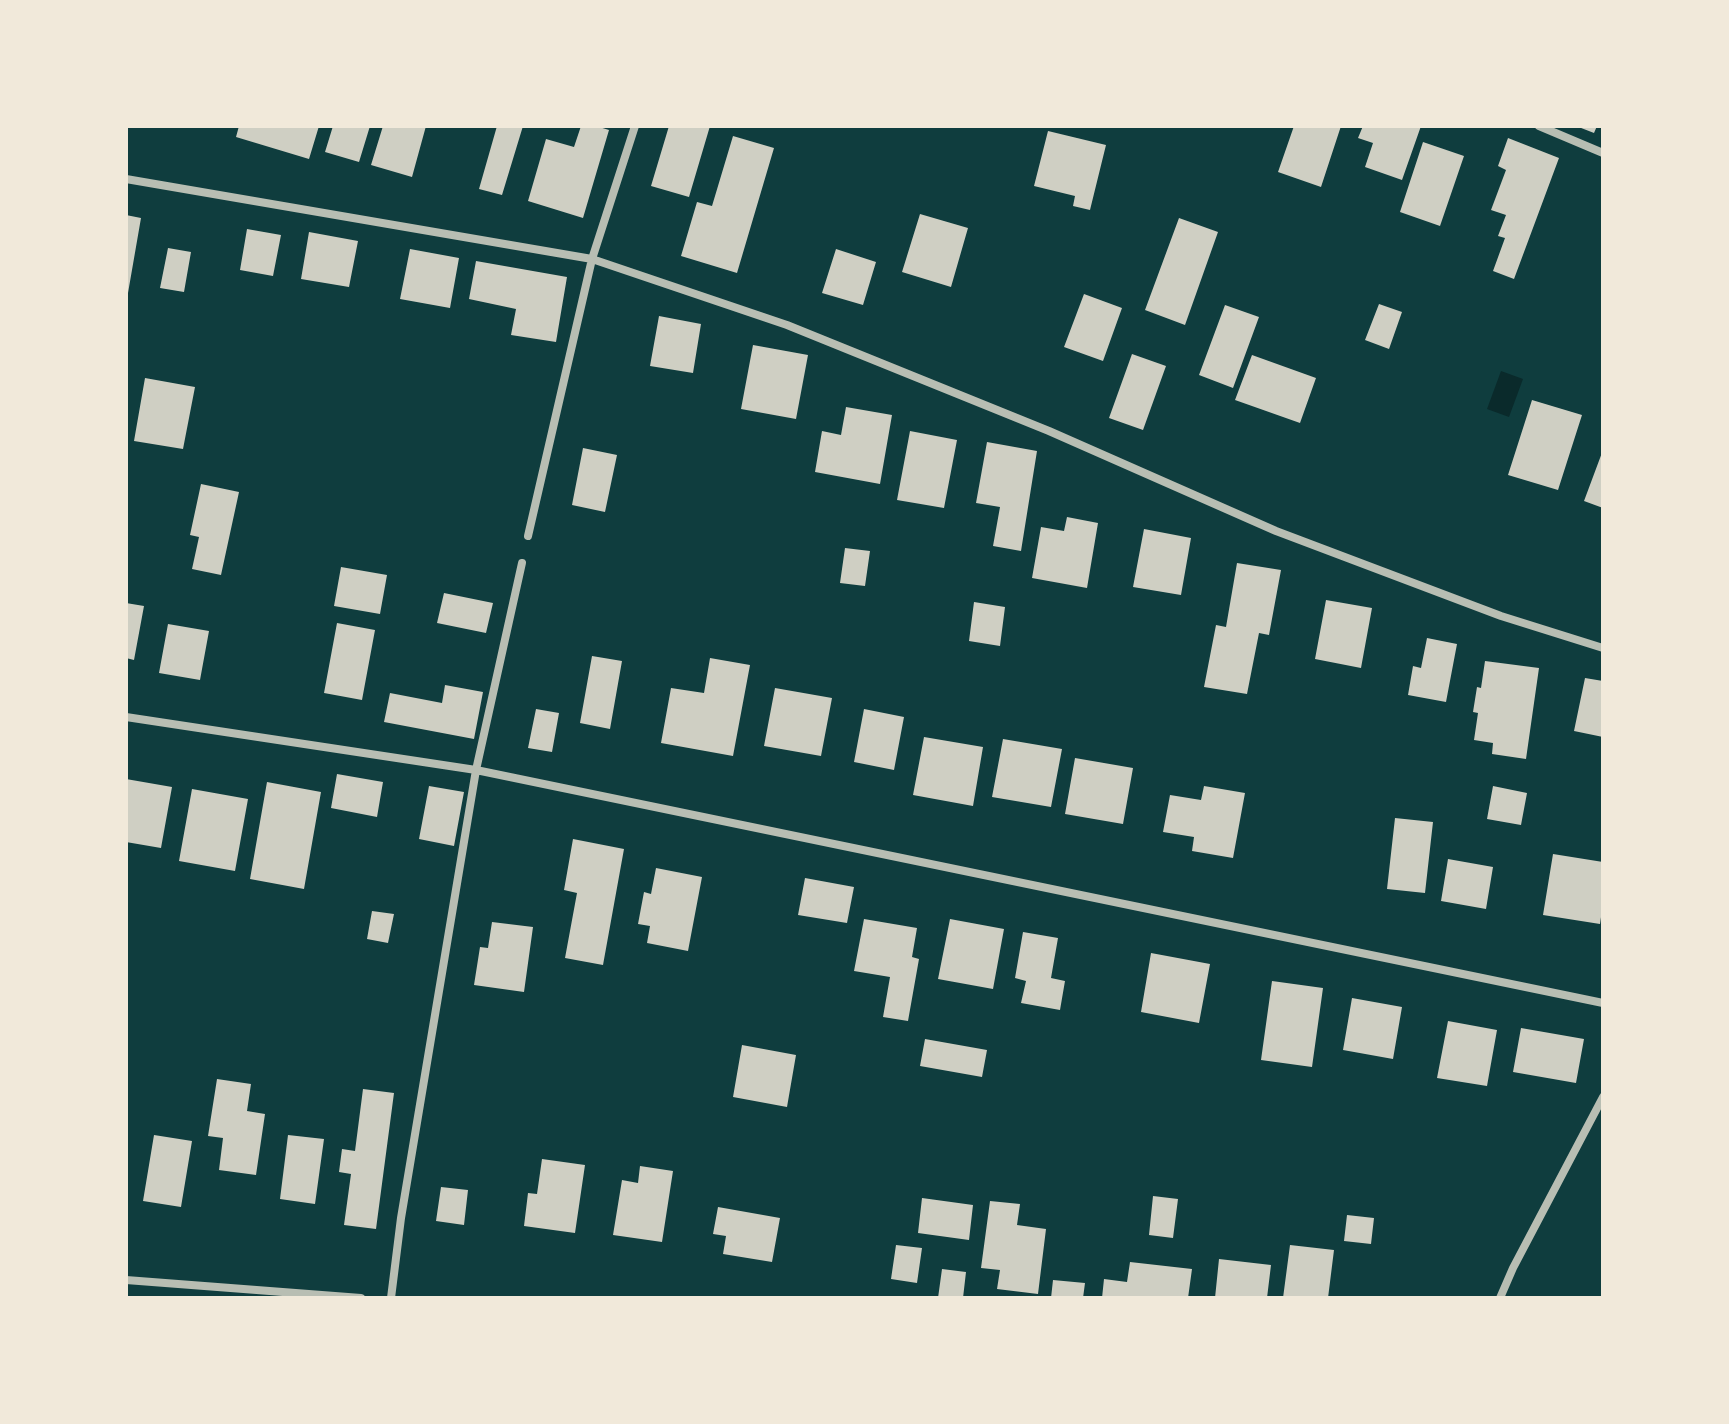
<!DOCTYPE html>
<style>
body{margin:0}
#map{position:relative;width:1729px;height:1424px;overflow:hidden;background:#0f3d3e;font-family:"IBM Plex Sans",sans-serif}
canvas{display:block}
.frame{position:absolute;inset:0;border:128px solid #f1e9da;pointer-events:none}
</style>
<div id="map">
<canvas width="1729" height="1424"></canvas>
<div class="frame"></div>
</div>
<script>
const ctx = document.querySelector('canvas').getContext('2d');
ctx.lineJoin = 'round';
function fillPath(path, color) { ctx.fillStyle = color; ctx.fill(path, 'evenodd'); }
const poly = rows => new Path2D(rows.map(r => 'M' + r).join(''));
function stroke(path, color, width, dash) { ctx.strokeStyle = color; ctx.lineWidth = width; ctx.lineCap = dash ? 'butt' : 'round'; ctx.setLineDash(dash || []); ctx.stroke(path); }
fillPath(poly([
 [1501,371,1523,379,1509,417,1487,409]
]), '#0a2a2b');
fillPath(poly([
 [239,126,319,126,309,159,236,137],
 [333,126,370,126,359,162,325,152],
 [383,126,426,126,412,177,371,165],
 [497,126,523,126,502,195,479,189],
 [581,126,596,126,609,130,583,218,528,201,546,139,574,147],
 [669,126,710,126,689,197,651,186],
 [1294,126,1341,126,1321,187,1278,172],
 [1363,126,1421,126,1402,180,1365,167,1373,143,1358,138],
 [1576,126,1597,126,1594,133],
 [1048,131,1106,145,1090,210,1073,206,1075,196,1034,186],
 [733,136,774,148,737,273,681,256,697,202,712,206],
 [1508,138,1559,158,1514,279,1493,271,1505,238,1498,236,1506,215,1491,210,1506,170,1498,166],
 [1423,142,1464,156,1440,226,1400,212],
 [920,214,968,228,951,287,902,272],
 [126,215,141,218,128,293,126,292],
 [1179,218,1218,232,1185,325,1145,310],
 [247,229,281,235,273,276,240,270],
 [309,232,358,241,349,287,301,279],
 [168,248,191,252,184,292,160,288],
 [410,249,459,258,450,308,400,299],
 [836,249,876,262,863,305,822,293],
 [476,261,567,277,556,342,511,335,516,309,469,299],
 [1084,294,1122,308,1103,361,1064,347],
 [1379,304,1402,312,1389,349,1365,340],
 [1225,305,1259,317,1233,388,1199,375],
 [659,316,701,324,693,373,650,366],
 [753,345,808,355,796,419,741,409],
 [1132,354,1166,366,1143,430,1109,418],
 [1252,355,1316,378,1300,423,1235,400],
 [145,378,195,387,183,449,134,441],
 [1532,400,1582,415,1558,490,1508,475],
 [846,407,892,415,880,484,815,472,822,431,841,435],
 [910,431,957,440,944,508,897,500],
 [987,442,1037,451,1021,551,993,546,1000,507,976,503],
 [583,448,617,455,605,512,572,505],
 [1603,450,1603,508,1584,501],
 [201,484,239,492,221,575,192,569,199,537,190,535],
 [1067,517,1098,523,1087,588,1032,578,1041,527,1064,531],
 [1144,529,1191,538,1181,595,1133,587],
 [845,548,870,551,865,586,840,583],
 [1237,563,1281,570,1269,635,1259,633,1247,694,1204,687,1216,625,1226,627],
 [341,567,387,575,380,614,334,606],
 [444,593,493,603,486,633,437,623],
 [1326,600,1372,608,1361,668,1315,659],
 [974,602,1005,607,1000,646,969,641],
 [126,603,144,606,134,660,126,658],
 [337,623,375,630,362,700,324,693],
 [168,624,209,631,200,680,159,673],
 [1427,638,1457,644,1446,702,1408,695,1413,666,1421,668],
 [592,656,622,661,610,729,580,723],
 [710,658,750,665,733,756,661,743,671,688,704,693],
 [1485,661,1539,668,1526,759,1492,754,1493,743,1474,740,1478,713,1473,712,1477,687,1481,688],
 [1585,678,1603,681,1603,737,1574,731],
 [445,685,483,692,474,739,384,722,390,693,442,703],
 [775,688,832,698,821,756,764,746],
 [536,709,559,713,552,752,528,748],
 [864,709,904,717,894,770,854,762],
 [924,737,983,747,973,806,913,795],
 [1003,739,1062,749,1051,807,992,797],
 [1075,758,1133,768,1123,824,1065,814],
 [337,774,383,782,377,817,331,808],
 [126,779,172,787,161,848,126,842],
 [267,782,321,792,304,889,250,879],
 [429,786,464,792,454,846,419,839],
 [1204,786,1245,793,1233,858,1192,851,1194,837,1163,832,1170,795,1201,800],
 [1493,786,1527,793,1521,825,1487,819],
 [192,789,248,799,235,871,179,861],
 [1395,818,1433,822,1425,893,1387,889],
 [573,839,624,849,603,965,565,958,577,893,564,890],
 [1553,854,1603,862,1603,903,1600,924,1543,915],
 [1448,859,1493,867,1486,909,1441,901],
 [656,868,702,877,688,951,647,943,650,926,638,924,644,892,651,894],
 [805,878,854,887,847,923,798,915],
 [372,911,394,914,388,943,367,939],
 [864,919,917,928,912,957,919,959,908,1021,883,1017,890,977,854,971],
 [950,919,1004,929,993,989,938,979],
 [492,922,533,927,524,992,474,985,480,947,488,948],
 [1023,932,1058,938,1051,978,1065,981,1060,1010,1021,1003,1026,981,1015,978],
 [1151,953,1210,964,1199,1023,1141,1012],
 [1272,981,1323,988,1312,1067,1261,1060],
 [1352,998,1402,1007,1393,1059,1343,1050],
 [1448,1021,1497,1030,1487,1086,1437,1078],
 [1521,1028,1584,1039,1576,1083,1513,1072],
 [925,1039,987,1050,982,1077,920,1066],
 [742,1045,796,1055,787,1107,733,1097],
 [217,1079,251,1084,247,1111,265,1114,256,1175,219,1170,223,1138,208,1136],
 [363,1089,394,1093,376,1229,344,1225,351,1174,339,1172,342,1149,355,1151],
 [154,1135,192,1141,181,1207,143,1201],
 [288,1135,324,1139,315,1204,280,1199],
 [542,1159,585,1165,575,1233,524,1226,528,1193,537,1194],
 [640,1166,673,1171,662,1242,613,1235,622,1180,638,1183],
 [441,1187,468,1190,464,1225,436,1221],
 [1153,1196,1178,1199,1173,1238,1149,1235],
 [922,1198,973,1205,969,1240,918,1233],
 [990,1201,1020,1204,1017,1225,1046,1229,1038,1294,997,1289,1000,1270,981,1268],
 [718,1207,780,1218,772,1262,723,1254,726,1236,713,1234],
 [1347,1215,1374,1218,1371,1244,1344,1241],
 [896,1245,922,1248,917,1283,891,1279],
 [1290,1245,1334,1250,1328,1298,1283,1298],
 [1219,1259,1271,1265,1267,1298,1215,1298],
 [1130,1262,1192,1269,1188,1298,1102,1298,1104,1279,1127,1282],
 [942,1269,966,1272,963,1298,938,1298],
 [1053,1280,1085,1283,1083,1298,1051,1298]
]), '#cfcfc3');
stroke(poly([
 [1539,126,1603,153],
 [126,179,592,259,787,325,1049,431,1276,531,1501,616,1603,648],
 [528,536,592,259,635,126],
 [126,717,476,770,1603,1003],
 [126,1280,361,1298],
 [391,1298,401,1218,476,770,522,563],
 [1500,1298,1513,1268,1603,1097]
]), '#b8beb3', 8);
</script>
